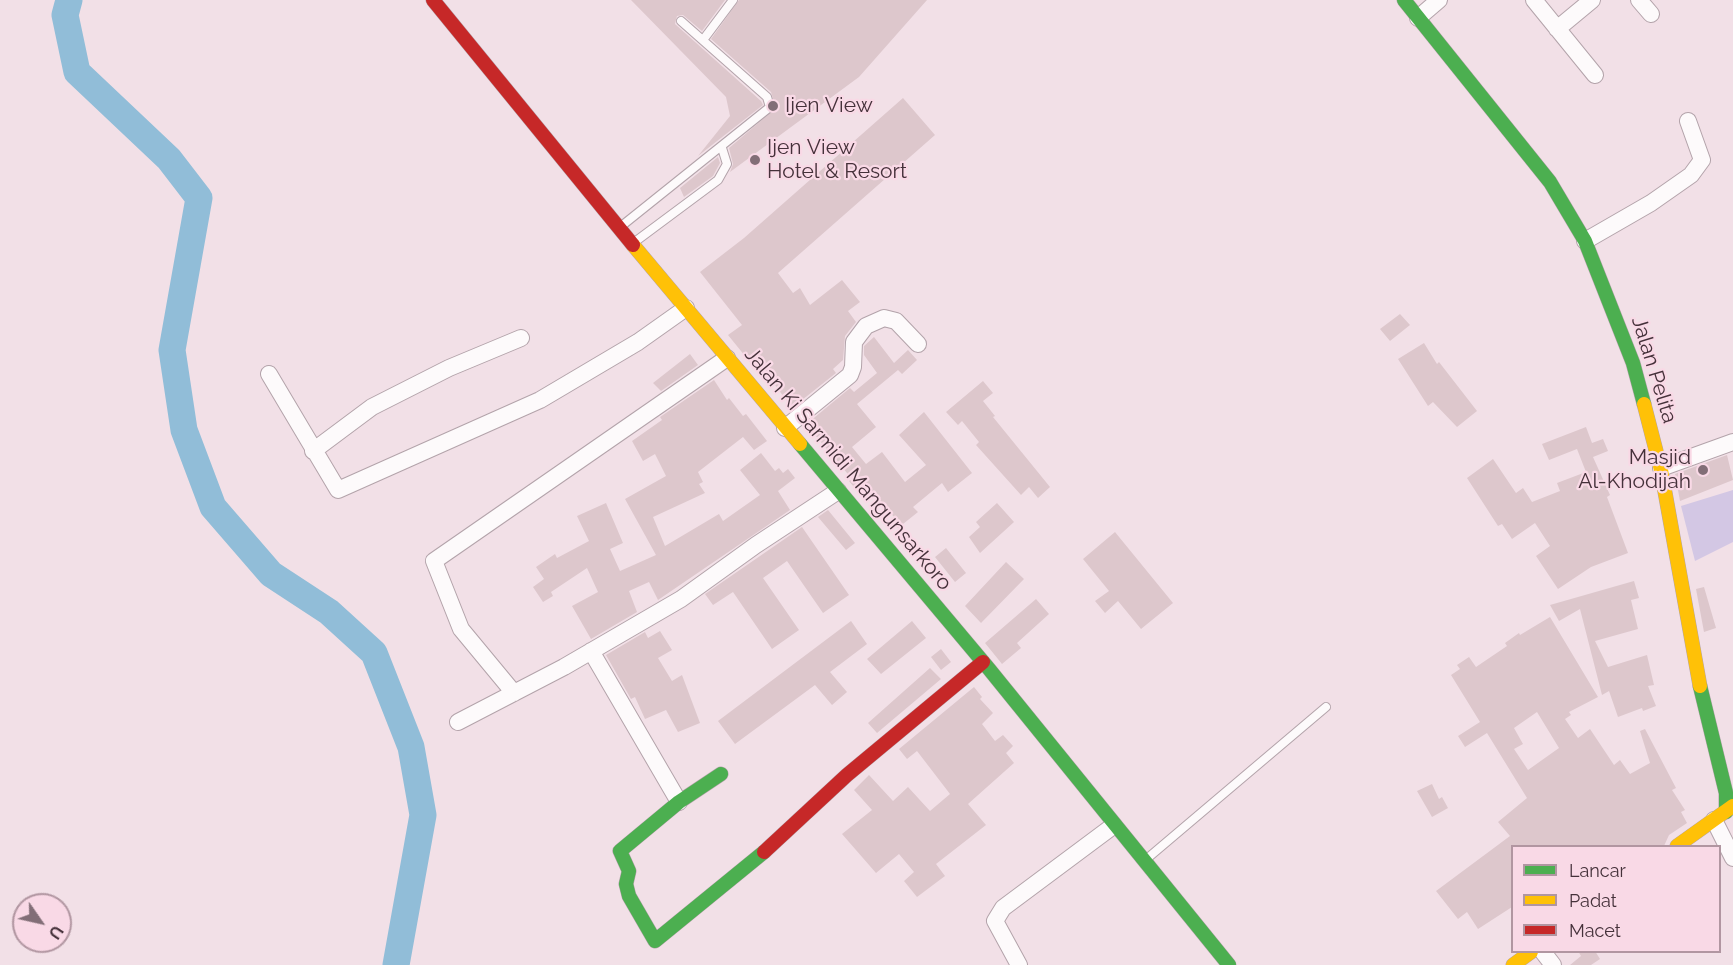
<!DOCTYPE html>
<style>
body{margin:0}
#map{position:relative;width:1733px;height:965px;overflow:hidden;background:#f2e0e7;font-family:Raleway,sans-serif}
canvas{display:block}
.legend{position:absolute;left:1511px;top:845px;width:210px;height:108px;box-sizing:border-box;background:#f9d9e6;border:2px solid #b196a1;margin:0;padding:8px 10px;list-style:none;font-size:18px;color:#45313a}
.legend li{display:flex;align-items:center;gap:12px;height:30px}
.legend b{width:30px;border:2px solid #b196a1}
.north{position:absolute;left:12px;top:893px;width:60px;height:60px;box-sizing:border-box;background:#f9d9e6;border:2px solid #b196a1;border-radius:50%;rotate:124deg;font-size:16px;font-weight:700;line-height:24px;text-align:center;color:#45313a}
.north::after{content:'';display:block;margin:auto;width:21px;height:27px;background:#826e77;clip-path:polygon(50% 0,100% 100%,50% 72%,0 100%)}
</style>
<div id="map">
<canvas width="1733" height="965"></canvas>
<ul class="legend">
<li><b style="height:8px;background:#4caf50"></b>Lancar</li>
<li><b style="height:8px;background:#ffc107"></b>Padat</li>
<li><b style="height:8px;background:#c62828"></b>Macet</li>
</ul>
<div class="north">U</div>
</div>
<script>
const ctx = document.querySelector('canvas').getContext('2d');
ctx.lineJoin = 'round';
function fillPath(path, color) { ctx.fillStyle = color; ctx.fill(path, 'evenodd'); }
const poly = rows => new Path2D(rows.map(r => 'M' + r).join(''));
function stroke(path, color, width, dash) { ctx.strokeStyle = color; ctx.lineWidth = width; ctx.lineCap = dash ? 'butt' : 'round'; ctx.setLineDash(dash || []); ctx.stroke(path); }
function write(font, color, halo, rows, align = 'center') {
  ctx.font = font + ' Raleway,sans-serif'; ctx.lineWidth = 4.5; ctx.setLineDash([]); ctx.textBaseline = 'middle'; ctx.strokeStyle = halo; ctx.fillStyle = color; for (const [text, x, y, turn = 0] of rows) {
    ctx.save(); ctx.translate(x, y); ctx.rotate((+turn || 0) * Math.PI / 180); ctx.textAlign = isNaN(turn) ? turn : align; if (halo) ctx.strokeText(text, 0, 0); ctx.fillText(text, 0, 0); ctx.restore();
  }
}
fillPath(poly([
 [1733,490,1733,542,1695,561,1681,506]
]), '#d3c7e4');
stroke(poly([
 [69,0,65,15,77,72,169,159,199,198,172,350,184,430,213,507,271,574,329,612,374,653,411,747,423,815,396,965]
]), '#91bdd8', 27);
fillPath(poly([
 [631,0,725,0,702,31,683,15,677,16,675,24,761,101,763,105,698,156,730,116,726,97],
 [739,0,927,0,859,77,730,172,733,164,729,148,776,108,771,92,711,39],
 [903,98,935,135,778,273,793,293,800,288,810,305,842,280,860,302,848,311,856,322,845,336,843,360,833,369,836,373,792,408,775,385,771,388,728,335,742,325,700,272,744,238],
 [718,157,720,163,713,176,684,197,680,188],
 [1400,314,1410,325,1390,341,1380,329],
 [874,337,894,363,908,350,917,360,902,374,898,370,857,404,876,427,852,447,866,464,882,452,905,482,926,465,899,435,924,412,972,473,948,492,942,483,913,507,918,512,898,528,891,519,894,517,871,490,862,497,849,481,852,479,810,429,813,427,809,422,850,388,854,392,877,373,864,355,864,346],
 [1424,343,1437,364,1439,362,1477,411,1457,427,1433,402,1428,406,1398,359],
 [690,354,698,365,661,391,653,383],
 [714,380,727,400,729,398,743,416,746,414,767,441,754,450,743,437,698,472,703,482,699,484,705,493,653,517,665,546,719,514,723,521,760,495,740,470,761,453,775,471,779,468,783,473,788,469,795,478,778,491,790,510,658,600,649,582,629,591,637,612,591,639,572,606,598,592,587,568,551,592,553,596,543,602,533,587,544,579,536,567,555,554,557,558,589,541,577,516,606,503,623,543,610,549,620,571,656,555,625,499,666,476,655,454,643,461,632,441,662,420,660,417],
 [983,381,993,393,983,401,995,416,993,417,1050,487,1038,498,1029,487,1021,495,976,445,979,442,962,421,958,425,946,412],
 [1586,427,1592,443,1603,439,1608,451,1593,457,1610,495,1607,497,1628,553,1591,567,1558,589,1536,556,1550,546,1535,523,1512,539,1502,524,1498,526,1467,478,1493,459,1516,493,1523,488,1532,502,1560,491,1557,483,1586,472,1577,449,1549,460,1542,444],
 [1727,455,1733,480,1680,501,1675,474],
 [997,503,1014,522,980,553,969,537,980,527,976,522],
 [828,510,855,543,846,550,818,517],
 [802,527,849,595,823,613,787,561,763,578,799,630,772,649,733,592,713,605,705,594],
 [1115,532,1173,603,1141,629,1118,601,1105,613,1095,601,1109,591,1083,559],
 [946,548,966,573,955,582,935,557],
 [1006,562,1024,579,981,623,965,606],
 [1634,581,1639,598,1631,600,1638,629,1595,641,1608,667,1647,655,1654,685,1648,686,1656,706,1643,711,1642,708,1618,717,1609,691,1602,695,1580,609,1559,621,1550,605],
 [1704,587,1716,628,1704,632,1696,589],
 [1036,599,1049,614,1017,643,1021,648,1002,664,985,643],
 [1550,617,1598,697,1569,712,1571,715,1565,719,1578,738,1590,729,1614,765,1620,760,1630,774,1650,763,1640,731,1645,729,1676,788,1672,790,1685,810,1681,812,1687,823,1669,835,1664,846,1512,846,1512,907,1478,929,1467,912,1458,919,1436,891,1510,836,1498,822,1527,798,1487,733,1465,747,1458,736,1480,722,1451,675,1460,669,1457,665,1469,657,1476,667,1507,646,1505,643,1519,633,1520,635],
 [1537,712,1559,748,1528,770,1514,749,1523,744,1514,728],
 [851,621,867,644,830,672,847,692,832,705,815,685,735,744,718,721],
 [912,621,926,638,881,674,867,659],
 [660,631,672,650,658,658,672,681,682,675,700,723,678,732,666,710,645,719,635,697,631,699,606,655,645,632,648,638],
 [941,649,951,662,941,670,931,657],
 [930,668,941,679,877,733,868,723],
 [974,687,982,697,980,699,993,713,982,724,995,741,1003,735,1013,746,1006,753,1014,763,968,804,986,825,936,864,945,876,917,897,904,881,914,872,899,854,876,873,842,834,872,810,854,790,869,775,893,801,908,787,930,811,950,794,917,751,907,759,899,749],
 [1432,784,1439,799,1442,797,1448,808,1432,817,1417,791],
 [1578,951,1595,951,1600,959,1591,965,1570,965,1581,956]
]), '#ddc7cc');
const lane = poly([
 [703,40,733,0],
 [619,228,770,107,767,97,681,21],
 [632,244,718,180,727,164,722,148],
 [1143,862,1326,707]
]);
const street = poly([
 [1534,0,1595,75],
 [1639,0,1651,14],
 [1418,18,1439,0],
 [1557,29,1592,0],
 [1585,241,1651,203,1691,175,1702,160,1688,121],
 [269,374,338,490,540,400,638,342,686,308],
 [785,428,850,375,853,367,854,342,866,326,884,318,896,321,918,344],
 [313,451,372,407,449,368,521,338],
 [1661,468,1733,442],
 [591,651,679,802],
 [514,693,461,629,434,561,727,358],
 [458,722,564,667,681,599,756,545,838,491],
 [1714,820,1733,858],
 [1543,952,1553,965],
 [1019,965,995,921,1003,908,1113,826]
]);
const fast = poly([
 [1404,0,1550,182,1585,241,1633,363,1644,404],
 [800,444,989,669,1229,965],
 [1700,686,1726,793,1726,812],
 [721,774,679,802,620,851,629,871,626,884,629,896,655,941,764,852]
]);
const slow = poly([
 [633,245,800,444],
 [1644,404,1661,470,1700,686],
 [1677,846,1733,806],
 [1513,965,1531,952]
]);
const jam = poly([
 [433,0,633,245],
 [764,852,847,775,983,662]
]);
stroke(lane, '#b3a3aa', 10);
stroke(street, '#b3a3aa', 18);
stroke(fast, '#b3a3aa', 15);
stroke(slow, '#b3a3aa', 15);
stroke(jam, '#b3a3aa', 15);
stroke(lane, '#fdfafb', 8);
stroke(street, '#fdfafb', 16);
stroke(fast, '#4caf50', 14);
stroke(slow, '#ffc107', 14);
stroke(jam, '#c62828', 14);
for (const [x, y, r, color] of [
 [773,106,6,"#826e77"],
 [755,160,6,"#826e77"],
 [1703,470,6,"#826e77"]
]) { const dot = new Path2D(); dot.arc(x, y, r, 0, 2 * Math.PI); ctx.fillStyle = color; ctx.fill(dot); stroke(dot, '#f9d9e6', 2); }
write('21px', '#45313a', '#f9d9e6', [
 ["Ijen View",785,106],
 ["Ijen View",767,148],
 ["Hotel & Resort",767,172],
 ["Masjid",1691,458,"right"],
 ["Al-Khodijah",1691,482,"right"]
], 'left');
write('21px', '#45313a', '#f9d9e6', [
 ["Jalan Pelita",1654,370,73],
 ["Jalan Ki Sarmidi Mangunsarkoro",848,469,50]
]);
</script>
